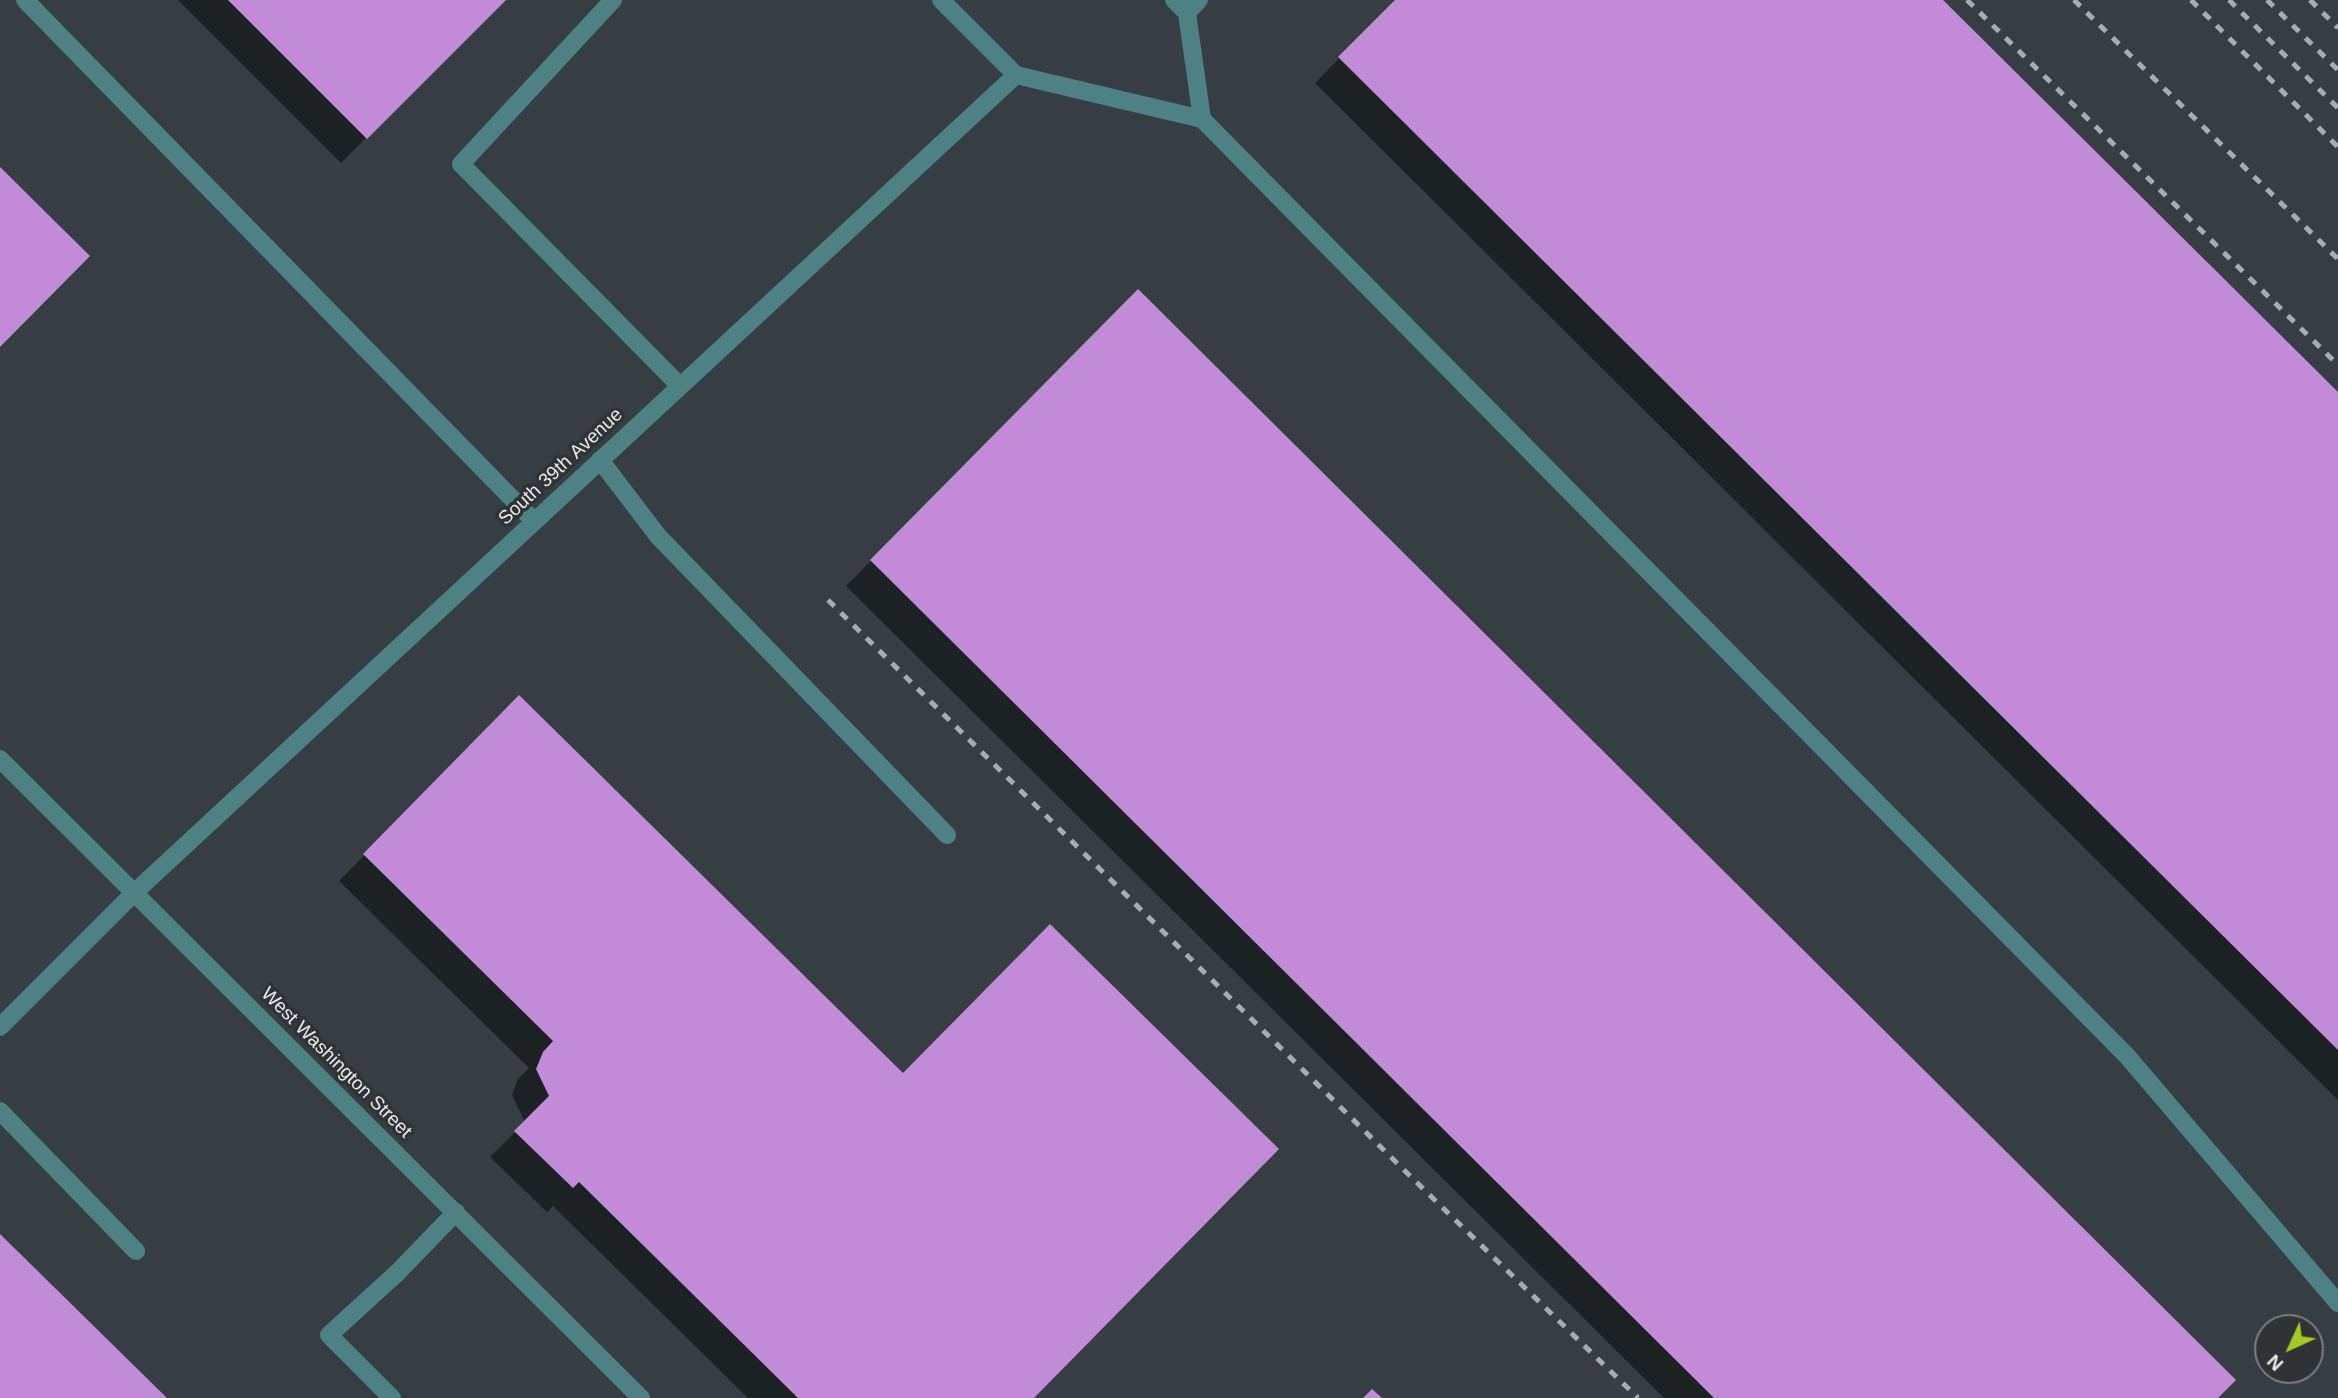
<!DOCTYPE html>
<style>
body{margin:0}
#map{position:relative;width:2338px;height:1398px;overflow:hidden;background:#303336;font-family:Helvetica,sans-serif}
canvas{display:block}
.north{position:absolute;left:2254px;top:1314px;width:70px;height:70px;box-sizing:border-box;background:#303336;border:2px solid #7a7c7f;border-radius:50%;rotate:225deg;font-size:19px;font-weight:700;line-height:28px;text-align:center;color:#e8eaec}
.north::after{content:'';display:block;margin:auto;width:24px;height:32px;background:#a3c926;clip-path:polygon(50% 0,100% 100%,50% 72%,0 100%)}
</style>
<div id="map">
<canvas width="2338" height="1398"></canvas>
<div class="north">N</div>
</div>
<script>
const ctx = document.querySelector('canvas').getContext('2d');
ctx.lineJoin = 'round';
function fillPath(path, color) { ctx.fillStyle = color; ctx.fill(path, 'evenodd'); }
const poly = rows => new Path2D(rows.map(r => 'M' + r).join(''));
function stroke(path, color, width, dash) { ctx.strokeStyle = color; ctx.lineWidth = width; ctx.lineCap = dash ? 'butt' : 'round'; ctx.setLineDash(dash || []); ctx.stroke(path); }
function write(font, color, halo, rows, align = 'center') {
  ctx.font = font + ' Helvetica,sans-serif'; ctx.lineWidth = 7; ctx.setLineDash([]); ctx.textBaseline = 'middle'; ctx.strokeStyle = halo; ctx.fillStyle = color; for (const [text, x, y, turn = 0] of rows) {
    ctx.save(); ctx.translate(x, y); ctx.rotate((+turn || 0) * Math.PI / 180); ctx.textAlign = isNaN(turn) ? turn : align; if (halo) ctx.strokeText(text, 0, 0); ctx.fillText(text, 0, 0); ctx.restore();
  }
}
fillPath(poly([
 [0,0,2338,0,2338,1398,0,1398],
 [2268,1328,2310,1328,2310,1370,2268,1370]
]), '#363e44');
fillPath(poly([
 [178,0,503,0,341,163],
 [1397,0,1941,0,2338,395,2338,1100,1315,83],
 [1138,292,2216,1398,1664,1398,846,586],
 [519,698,1031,1398,748,1398,553,1206,547,1212,490,1157,525,1122,512,1095,518,1079,529,1068,339,881]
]), '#0007');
fillPath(poly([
 [228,0,506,0,367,139],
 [1395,0,1943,0,2338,392,2338,1050,1338,57],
 [0,167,90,256,0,347],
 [1138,289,2236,1380,2218,1398,1714,1398,870,560],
 [519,695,903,1073,1050,924,1279,1149,1034,1398,798,1398,579,1182,573,1188,514,1131,549,1096,536,1069,543,1052,553,1041,363,854],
 [0,1234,167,1398,0,1398],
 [1372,1389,1382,1398,1363,1398]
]), '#c28bd8');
stroke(poly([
 [25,0,534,521],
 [613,0,461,164,680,386],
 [941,0,1016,75,1202,119,2127,1056,2338,1303],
 [1174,0,1187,13,1202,119],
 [1187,13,1199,0],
 [600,460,658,536,947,835],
 [0,759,641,1398],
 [0,1027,135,892,1016,75],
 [0,1111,136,1251],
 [392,1398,329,1335,397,1273,456,1212]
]), '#4d8183', 18);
stroke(poly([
 [1967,0,2338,365],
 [2074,0,2338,259],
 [2191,0,2338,147],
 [2229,0,2338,108],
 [2267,0,2338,70],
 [2310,0,2338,28],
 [828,600,1405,1171,1638,1398]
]), '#a9acae', 5, [9, 9]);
write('19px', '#e8eaec', '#303336', [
 ["South 39th Avenue",561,467,-43],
 ["West Washington Street",336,1063,45]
]);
</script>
